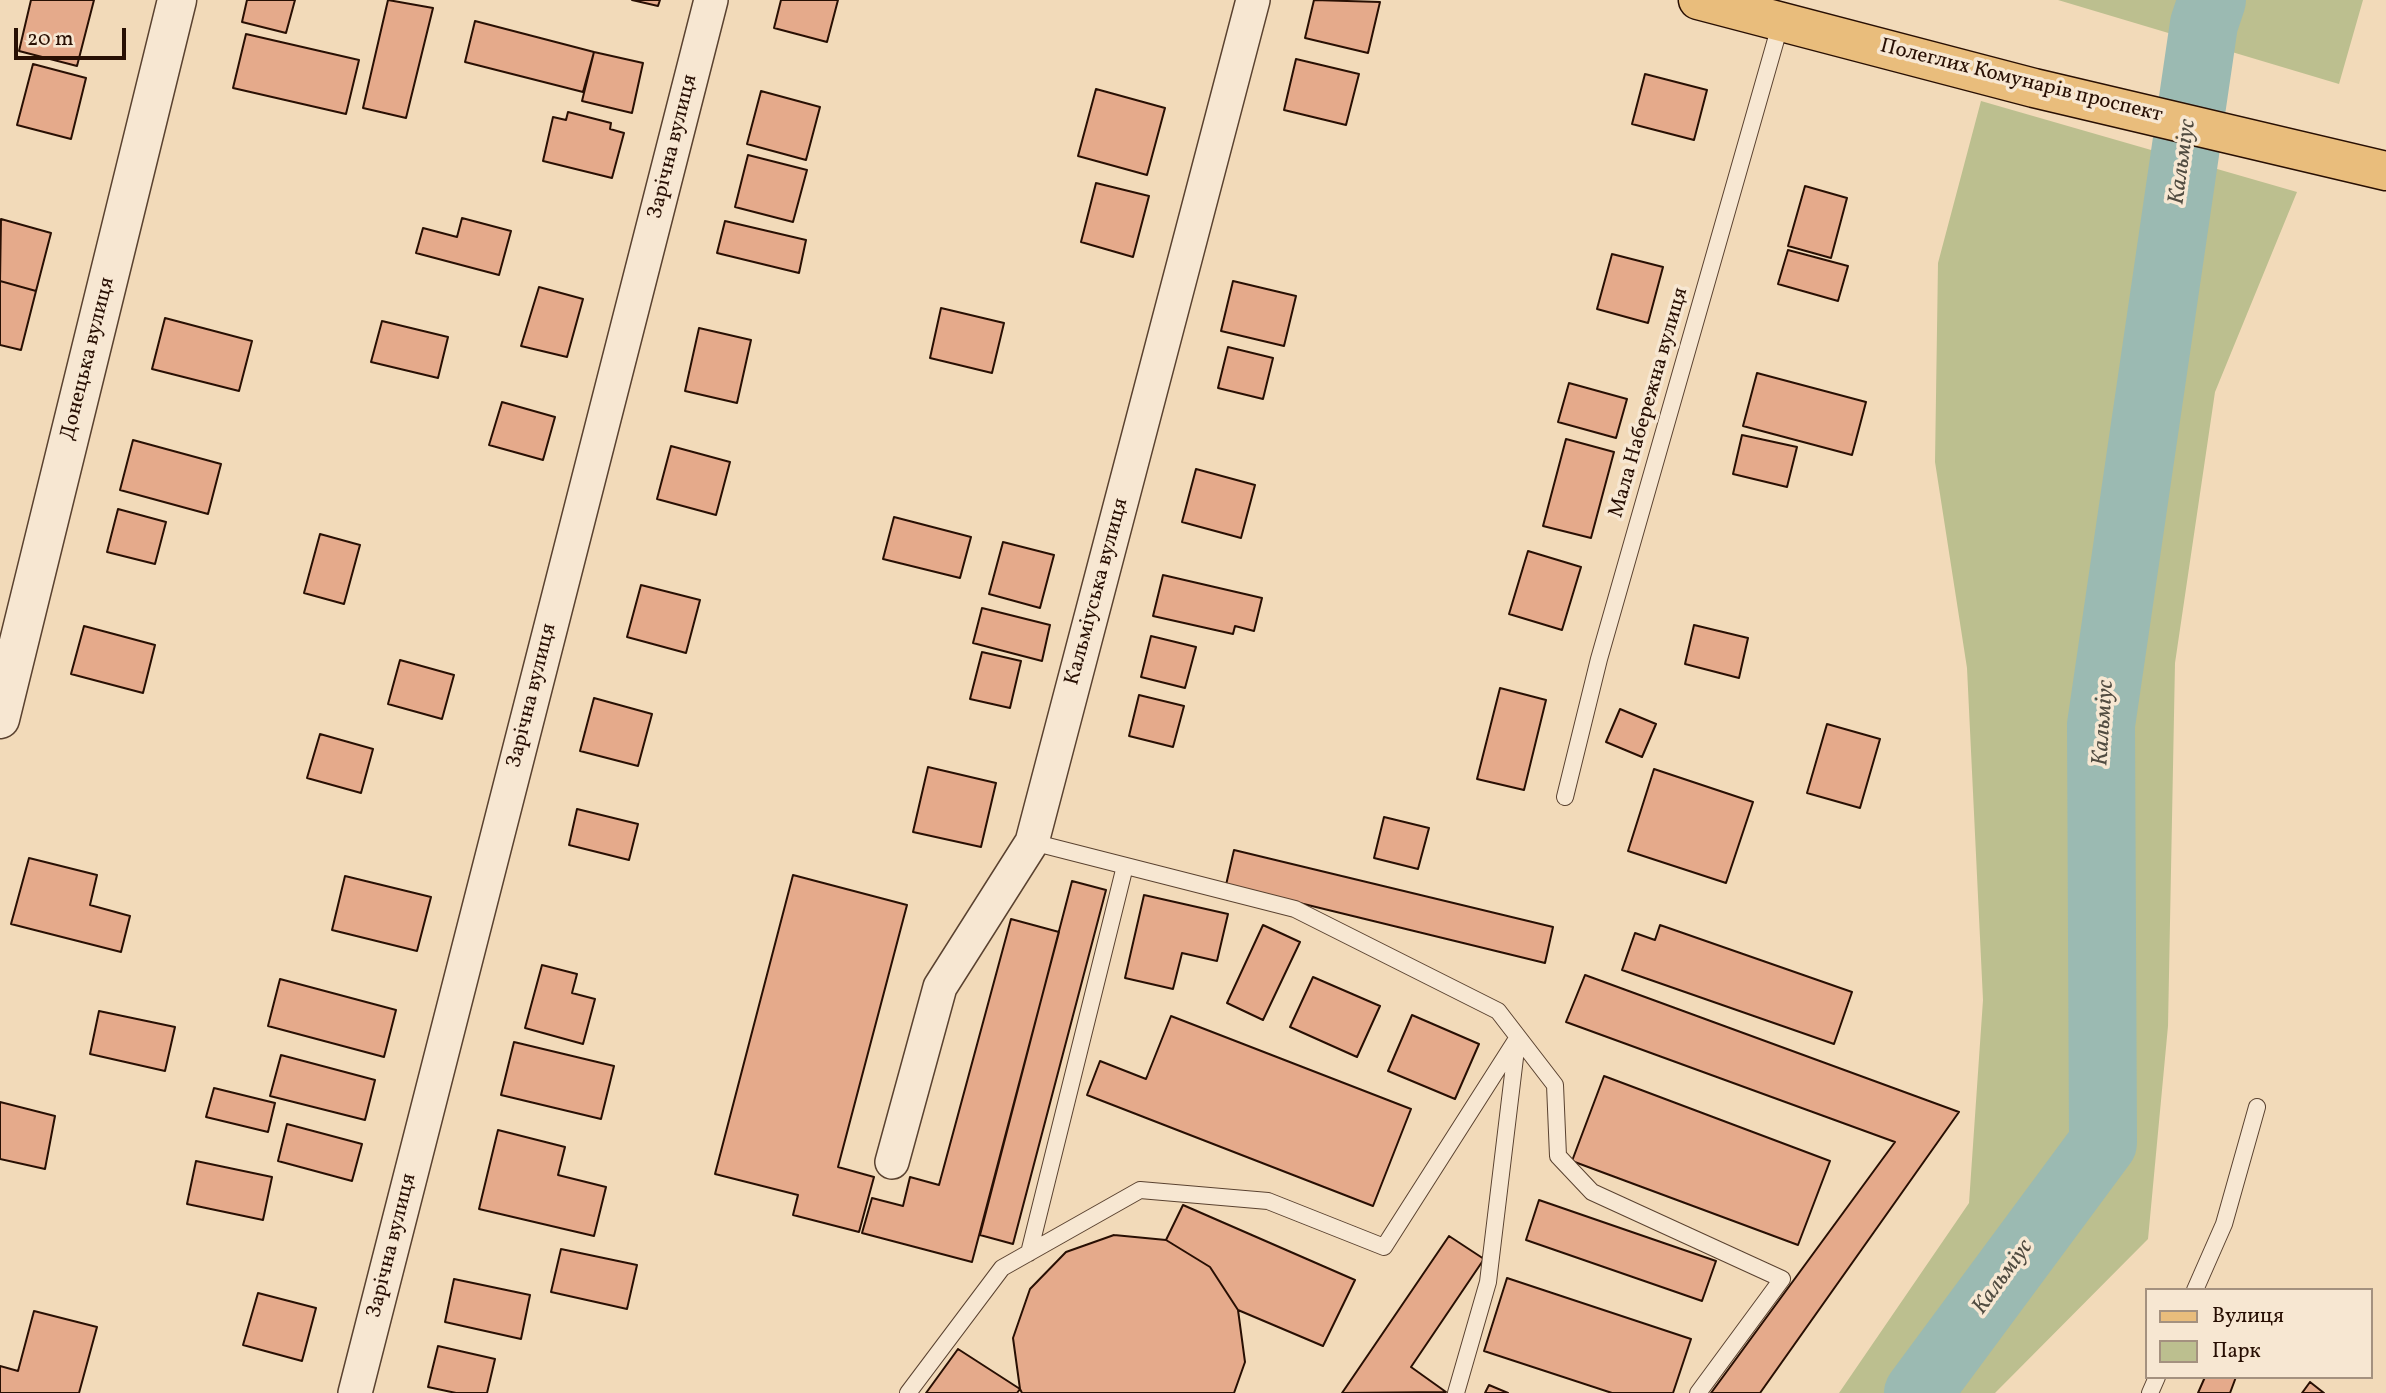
<!DOCTYPE html>
<meta charset="utf-8">
<style>
body{margin:0}
#map{position:relative;width:2386px;height:1393px;overflow:hidden;background:#f2dab9;font-family:Vollkorn,serif}
canvas{display:block}
.legend{position:absolute;left:2145px;top:1288px;width:228px;height:91px;box-sizing:border-box;background:#f7e7d2;border:2px solid #a4917f;margin:0;padding:9px 12px;list-style:none;font-size:21px;color:#280f03}
.legend li{display:flex;align-items:center;gap:14px;height:35px}
.legend b{width:35px;border:2px solid #a4917f}
.scale{position:absolute;left:14px;top:28px;width:112px;height:32px;box-sizing:border-box;border:4px solid #280f03;border-top:0;padding-left:9px;font-size:21px;line-height:24px;white-space:nowrap;color:#280f03;-webkit-text-stroke:5px #f7e7d2;paint-order:stroke}
</style>
<div id="map">
<canvas width="2386" height="1393"></canvas>
<ul class="legend">
<li><b style="height:9px;background:#e9bd7c"></b>Вулиця</li>
<li><b style="height:19px;background:#bcbf8f"></b>Парк</li>
</ul>
<div class="scale">20 m</div>
</div>
<script>
const ctx = document.querySelector('canvas').getContext('2d');
ctx.lineJoin = 'round';
function fillPath(path, color) { ctx.fillStyle = color; ctx.fill(path, 'evenodd'); }
const poly = rows => new Path2D(rows.map(r => 'M' + r).join(''));
function stroke(path, color, width, dash) { ctx.strokeStyle = color; ctx.lineWidth = width; ctx.lineCap = dash ? 'butt' : 'round'; ctx.setLineDash(dash || []); ctx.stroke(path); }
function write(font, color, halo, rows, align = 'center') {
  ctx.font = font + ' Vollkorn,serif'; ctx.lineWidth = 7; ctx.setLineDash([]); ctx.textBaseline = 'middle'; ctx.strokeStyle = halo; ctx.fillStyle = color; for (const [text, x, y, turn = 0] of rows) {
    ctx.save(); ctx.translate(x, y); ctx.rotate((+turn || 0) * Math.PI / 180); ctx.textAlign = isNaN(turn) ? turn : align; if (halo) ctx.strokeText(text, 0, 0); ctx.fillText(text, 0, 0); ctx.restore();
  }
}
fillPath(poly([
 [2058,0,2363,0,2339,84],
 [1981,101,2297,192,2215,392,2175,663,2168,1026,2148,1239,1995,1393,1839,1393,1969,1203,1983,1000,1967,668,1935,462,1938,263]
]), '#bcbf8f');
stroke(poly([
 [1918,1393,2103,1143,2101,725,2204,24,2212,0]
]), '#9bbab2', 68);
const building = poly([
 [31,0,94,0,77,66,19,51,31,0],
 [247,0,295,0,286,33,242,22,247,0],
 [388,0,433,8,406,118,363,108,388,0],
 [632,0,660,0,658,6,632,0],
 [781,0,838,0,827,42,774,28,781,0],
 [1314,0,1380,2,1368,53,1305,38,1314,0],
 [475,21,594,52,583,92,465,62,475,21],
 [246,34,359,60,346,114,233,88,246,34],
 [594,52,643,63,632,113,582,101,594,52],
 [1296,59,1359,74,1346,125,1284,110,1296,59],
 [33,64,86,78,71,139,17,125,33,64],
 [1645,74,1707,90,1694,140,1632,124,1645,74],
 [1096,89,1165,108,1147,175,1078,156,1096,89],
 [761,91,820,107,806,160,747,144,761,91],
 [568,112,611,123,610,129,624,133,612,178,543,161,553,117,566,120,568,112],
 [748,155,807,170,793,222,735,207,748,155],
 [1096,183,1149,196,1133,257,1081,242,1096,183],
 [1805,186,1847,198,1831,258,1788,246,1805,186],
 [462,218,511,231,499,275,416,253,423,228,457,237,462,218],
 [1,219,51,233,36,291,0,281,1,219],
 [725,221,806,240,799,273,717,253,725,221],
 [1788,250,1848,266,1838,301,1778,284,1788,250],
 [1612,254,1663,267,1648,323,1597,309,1612,254],
 [0,281,36,291,21,350,0,345,0,281],
 [1233,281,1296,296,1284,346,1221,331,1233,281],
 [539,287,583,299,567,357,521,346,539,287],
 [941,308,1004,323,992,373,930,358,941,308],
 [165,318,252,341,239,391,152,369,165,318],
 [382,321,448,337,438,378,371,362,382,321],
 [699,328,751,340,737,403,685,391,699,328],
 [1228,347,1273,358,1263,399,1218,388,1228,347],
 [1757,373,1866,402,1852,455,1743,426,1757,373],
 [1569,383,1627,399,1616,438,1558,422,1569,383],
 [502,402,555,417,543,460,489,445,502,402],
 [1742,435,1797,447,1787,487,1733,474,1742,435],
 [1566,439,1614,452,1591,538,1543,526,1566,439],
 [133,440,221,464,208,514,120,490,133,440],
 [671,446,730,462,716,515,657,499,671,446],
 [1196,469,1255,485,1241,538,1182,522,1196,469],
 [118,509,166,522,155,564,107,552,118,509],
 [894,517,971,537,960,578,883,559,894,517],
 [320,534,360,545,344,604,304,593,320,534],
 [1003,542,1054,555,1040,608,989,594,1003,542],
 [1528,551,1581,567,1562,630,1509,614,1528,551],
 [1163,575,1262,598,1254,631,1235,626,1233,634,1153,616,1163,575],
 [641,585,700,600,686,653,627,637,641,585],
 [982,608,1050,625,1042,661,973,643,982,608],
 [1694,625,1748,638,1739,678,1685,664,1694,625],
 [84,626,155,645,143,693,71,674,84,626],
 [1151,636,1196,647,1185,688,1141,677,1151,636],
 [982,652,1021,661,1010,708,970,699,982,652],
 [400,660,454,675,442,719,388,704,400,660],
 [1500,688,1546,700,1524,790,1477,779,1500,688],
 [1139,695,1184,706,1173,747,1129,736,1139,695],
 [594,698,652,714,638,766,580,751,594,698],
 [1620,709,1656,724,1642,757,1606,742,1620,709],
 [1827,724,1880,739,1860,808,1807,793,1827,724],
 [320,734,373,749,361,793,307,778,320,734],
 [928,767,996,783,981,847,913,832,928,767],
 [1654,769,1753,802,1726,883,1628,851,1654,769],
 [577,809,638,824,629,860,569,845,577,809],
 [1384,817,1429,828,1418,869,1374,858,1384,817],
 [1234,850,1553,927,1545,963,1226,885,1234,850],
 [29,858,97,875,90,905,130,916,121,952,11,924,29,858],
 [793,875,907,905,838,1167,874,1177,859,1232,793,1215,798,1195,715,1174,793,875],
 [345,876,431,897,417,951,332,930,345,876],
 [1072,881,1106,890,1013,1244,980,1235,1072,881],
 [1144,895,1228,914,1217,961,1182,953,1173,989,1125,978,1144,895],
 [1011,919,1059,932,972,1262,862,1233,872,1198,903,1206,910,1177,939,1185,1011,919],
 [1263,925,1300,942,1263,1020,1227,1003,1263,925],
 [1660,925,1852,992,1834,1044,1622,970,1635,933,1655,940,1660,925],
 [542,965,577,974,572,993,595,999,583,1044,525,1028,542,965],
 [1585,975,1959,1112,1760,1393,1711,1393,1895,1142,1566,1022,1585,975],
 [1313,977,1380,1006,1357,1057,1290,1027,1313,977],
 [280,979,396,1010,384,1057,268,1026,280,979],
 [99,1011,175,1027,165,1071,90,1054,99,1011],
 [1412,1015,1479,1044,1455,1099,1388,1071,1412,1015],
 [1171,1016,1411,1109,1373,1206,1087,1095,1100,1061,1146,1079,1171,1016],
 [514,1042,614,1066,601,1119,501,1095,514,1042],
 [281,1055,375,1080,365,1120,270,1096,281,1055],
 [1604,1076,1830,1161,1798,1245,1572,1161,1604,1076],
 [214,1088,275,1103,268,1132,206,1117,214,1088],
 [0,1102,55,1116,45,1169,0,1159,0,1102],
 [287,1124,362,1144,352,1181,278,1161,287,1124],
 [498,1130,565,1147,558,1175,606,1187,594,1236,479,1209,498,1130],
 [196,1161,272,1177,263,1220,187,1204,196,1161],
 [1539,1200,1716,1261,1702,1301,1526,1240,1539,1200],
 [1183,1205,1355,1280,1323,1346,1238,1310,1210,1267,1166,1240,1183,1205],
 [1114,1235,1166,1240,1210,1267,1238,1310,1245,1362,1234,1393,1022,1393,1020,1389,1013,1338,1030,1289,1066,1252,1114,1235],
 [1449,1236,1484,1259,1411,1367,1446,1392,1342,1393,1449,1236],
 [561,1249,637,1265,627,1309,551,1292,561,1249],
 [1507,1278,1691,1339,1673,1393,1612,1393,1484,1351,1507,1278],
 [454,1279,530,1295,521,1339,445,1322,454,1279],
 [258,1293,316,1308,302,1361,243,1345,258,1293],
 [34,1311,97,1327,79,1393,0,1393,0,1366,18,1371,34,1311],
 [438,1346,495,1359,487,1393,456,1393,428,1387,438,1346],
 [958,1349,1020,1389,1017,1393,926,1393,958,1349],
 [2205,1377,2236,1377,2230,1393,2198,1393,2205,1377],
 [2310,1382,2324,1393,2302,1393,2310,1382],
 [1489,1385,1508,1393,1485,1393,1489,1385]
]);
fillPath(building, '#e5aa8b');
stroke(building, '#280f03', 2);
const service = poly([
 [1565,797,1599,659,1781,22],
 [1032,842,1295,909,1498,1011,1555,1085,1558,1156,1592,1192,1782,1279,1698,1393],
 [1029,1253,1125,866],
 [2195,1290,2224,1224,2257,1107],
 [908,1393,1002,1268,1140,1190,1268,1201,1384,1247,1518,1037],
 [1456,1393,1488,1282,1517,1041],
 [2150,1393,2157,1377]
]);
const minor = poly([
 [892,1162,940,987,1032,842,1253,0],
 [355,1393,711,0]
]);
const tertiary = poly([
 [0,719,177,0]
]);
const primary = poly([
 [1698,0,2034,88,2386,171]
]);
stroke(service, '#5a4230', 18);
stroke(minor, '#5a4230', 36);
stroke(tertiary, '#5a4230', 41);
stroke(primary, '#280f03', 41);
stroke(service, '#f7e7d2', 16);
stroke(minor, '#f7e7d2', 33);
stroke(tertiary, '#f7e7d2', 38);
stroke(primary, '#e9bd7c', 38);
write('21px', '#280f03', '#f7e7d2', [
 ["Полеглих Комунарів проспект",2021,82,14],
 ["Зарічна вулиця",674,147,-76],
 ["Донецька вулиця",89,359,-76],
 ["Мала Набережна вулиця",1650,403,-74],
 ["Кальміуська вулиця",1098,592,-75],
 ["Зарічна вулиця",533,696,-76],
 ["Зарічна вулиця",393,1246,-76]
]);
write('italic 23px', '#504b40', '#f7e7d2', [
 ["Кальміус",2184,162,-82],
 ["Кальміус",2105,723,-86],
 ["Кальміус",2004,1278,-54]
]);
</script>
